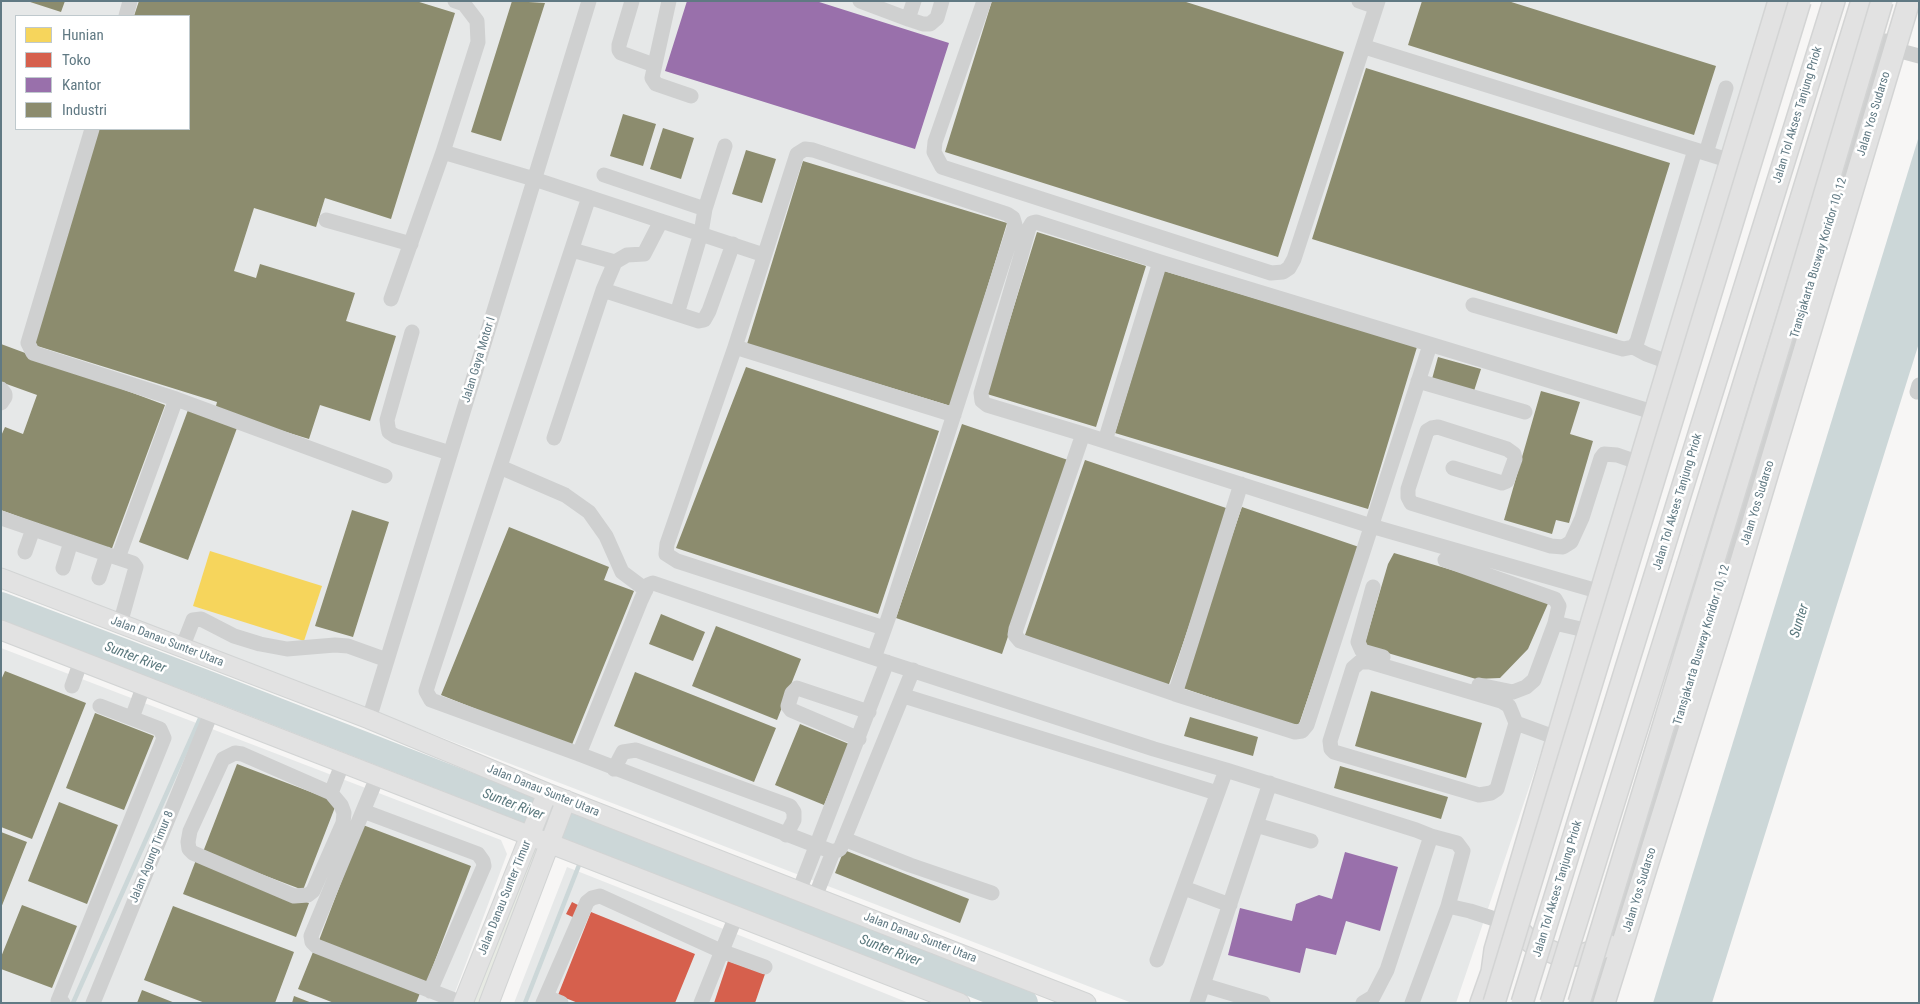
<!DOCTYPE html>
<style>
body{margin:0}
#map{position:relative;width:1920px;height:1004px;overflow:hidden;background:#f7f6f5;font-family:"Roboto Condensed",sans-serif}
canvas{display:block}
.frame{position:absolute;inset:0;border:2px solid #607983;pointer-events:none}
.legend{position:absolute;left:15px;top:15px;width:175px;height:115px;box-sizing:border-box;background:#fff;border:1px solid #bfc9cd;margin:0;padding:6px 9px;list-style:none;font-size:15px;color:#607983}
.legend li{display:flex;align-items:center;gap:10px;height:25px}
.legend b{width:25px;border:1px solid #bfc9cd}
</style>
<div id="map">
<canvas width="1920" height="1004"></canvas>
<div class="frame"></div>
<ul class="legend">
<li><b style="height:14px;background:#f6d55c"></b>Hunian</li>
<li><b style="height:14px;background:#d6604d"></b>Toko</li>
<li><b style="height:14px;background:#9970ab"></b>Kantor</li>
<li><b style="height:14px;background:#8c8c6e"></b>Industri</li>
</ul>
</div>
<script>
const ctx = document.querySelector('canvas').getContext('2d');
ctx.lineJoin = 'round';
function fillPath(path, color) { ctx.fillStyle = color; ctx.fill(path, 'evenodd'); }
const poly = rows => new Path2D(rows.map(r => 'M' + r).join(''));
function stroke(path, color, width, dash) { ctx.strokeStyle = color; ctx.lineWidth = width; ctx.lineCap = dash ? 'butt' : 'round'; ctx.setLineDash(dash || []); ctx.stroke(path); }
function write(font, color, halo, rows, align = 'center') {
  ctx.font = font + ' "Roboto Condensed",sans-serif'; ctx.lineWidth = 5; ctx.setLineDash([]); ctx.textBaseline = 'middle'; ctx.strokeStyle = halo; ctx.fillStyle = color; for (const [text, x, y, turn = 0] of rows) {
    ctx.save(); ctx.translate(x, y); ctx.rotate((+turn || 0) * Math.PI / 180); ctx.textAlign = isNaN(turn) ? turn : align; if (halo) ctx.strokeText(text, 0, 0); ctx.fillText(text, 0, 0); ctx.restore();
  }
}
fillPath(poly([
 [1,1,1779,1,1656,413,1456,1003,1132,1003,1,568],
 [16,16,189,16,189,129,16,129],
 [1,648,501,840,507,854,451,1003,1,1003],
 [567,867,779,951,909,1003,514,1003]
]), '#e6e8e8');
fillPath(poly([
 [530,836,550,843,489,1003,465,1003]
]), '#e7eae3');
fillPath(poly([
 [1919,136,1919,343,1712,1003,1653,1003]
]), '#ccd7d8');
fillPath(poly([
 [210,551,322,586,304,641,193,606]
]), '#f6d55c');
fillPath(poly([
 [572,902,582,907,577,919,566,914],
 [591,912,695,954,675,1003,578,1003,558,995],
 [728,961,765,974,755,1003,714,1003]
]), '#d6604d');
fillPath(poly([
 [687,1,816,1,949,43,915,149,665,71],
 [1345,852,1398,867,1380,931,1346,921,1336,955,1306,948,1300,973,1228,955,1240,908,1292,921,1296,904,1319,895,1332,899]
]), '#9970ab');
fillPath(poly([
 [27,1,65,1,61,12],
 [139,1,416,1,455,13,391,219,325,198,316,227,254,208,234,271,256,278,260,264,355,293,346,321,396,336,370,421,320,405,309,439,215,410,217,402,31,344,99,129,189,129,189,16,134,16],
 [512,1,545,3,501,141,471,132],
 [992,1,1183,1,1344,52,1278,257,945,152],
 [1422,1,1508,1,1716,66,1694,135,1408,45],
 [1366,68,1670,163,1617,334,1312,239],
 [623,114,656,124,643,166,610,156],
 [663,128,694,138,681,179,650,169],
 [746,150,776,159,762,203,732,194],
 [803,161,1007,223,951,406,747,344],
 [1037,232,1146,266,1096,427,987,394],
 [1164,271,1417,347,1368,509,1115,433],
 [1,344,165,405,111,551,1,510,1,436,5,427,23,434,37,395,1,382],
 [1438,357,1481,369,1474,391,1432,379],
 [746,367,939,431,878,614,676,548],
 [1541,391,1580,402,1570,434,1593,441,1569,523,1556,520,1552,534,1504,520],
 [188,410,237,428,188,560,139,542],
 [962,424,1068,460,1002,654,896,618],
 [1085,460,1229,509,1168,687,1024,638],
 [1242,507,1359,547,1298,727,1180,687],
 [352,510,389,522,353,637,315,626],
 [509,527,609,567,604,580,634,591,571,747,441,695],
 [1394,553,1550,599,1528,649,1500,678,1476,679,1364,646,1388,564],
 [661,614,705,632,693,661,649,644],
 [716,626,801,659,777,720,692,686],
 [5,671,86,703,32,839,1,827,1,680],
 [635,672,776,728,754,782,614,726],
 [1371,691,1482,723,1466,778,1355,746],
 [95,713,154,736,124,810,66,788],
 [1190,717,1258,737,1253,756,1184,736],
 [800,724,849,744,824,805,775,785],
 [237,764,337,802,303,890,203,852],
 [1340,766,1448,797,1441,819,1334,788],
 [59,802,118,825,87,904,28,881],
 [363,825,471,866,426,984,318,943],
 [1,832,27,842,1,908],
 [844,850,969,899,960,923,835,873],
 [196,860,309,903,296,937,183,894],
 [22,905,77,926,52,988,1,969,1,957],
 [173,906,294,952,275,1003,205,1003,144,980],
 [313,952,420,993,416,1003,334,1003,298,989],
 [142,990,175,1003,137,1003],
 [294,996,312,1003,292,1003]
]), '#8c8c6e');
stroke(poly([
 [206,705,214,687],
 [584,852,591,833],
 [73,1003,202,714],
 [525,1003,581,860]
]), '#ccd7d8', 4.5);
stroke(poly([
 [1,606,214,687,1024,1003]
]), '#ccd7d8', 28);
const major = poly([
 [1,578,369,719,547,793,1086,1003],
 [1,630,960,1003],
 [463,1003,547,793],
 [489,1003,566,800]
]);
const highway = poly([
 [1661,556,1834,1],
 [1688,565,1862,1],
 [1513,913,1517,928,1525,937,1535,945,1557,954,1581,955,1593,952,1608,945],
 [1481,1003,1492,972,1495,950,1589,631,1779,1],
 [1604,1003,1732,592,1909,1]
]);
stroke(major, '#d2d4d4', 21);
stroke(highway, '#d3d4d4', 24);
stroke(poly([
 [455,1,464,4,477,21,478,42,443,152,534,179,764,255],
 [632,1,619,45,619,50,621,53,654,65],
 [669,1,652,78,656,84,691,96],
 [860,1,908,19,914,1],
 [984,1,935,142,934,152,942,167,1271,273,1283,272,1289,268,1294,259,1378,1],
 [1359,1,1376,7],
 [126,16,130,1],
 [908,19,923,24,930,24,937,18,942,1],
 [1365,47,1731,161],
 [1893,49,1919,56],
 [92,129,28,343,33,353,176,399,385,476],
 [1706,153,1726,88],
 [604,175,705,209],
 [589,197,430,678,426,691,431,700,579,754,833,852,840,849,913,670],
 [326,220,411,244],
 [572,250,615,262],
 [603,290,699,321,704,320,709,311,733,244],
 [391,299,443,152],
 [1473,305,1623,349,1633,347,1637,342,1695,150],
 [677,314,701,233,705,209,725,146],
 [412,332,387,420,388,427,389,432,395,436,450,453],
 [735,347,954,415],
 [1633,347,1646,354,1671,363],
 [1418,381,1525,412],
 [1,389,5,394,5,397,1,403],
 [1917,392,1919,385],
 [1083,434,1016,629,1015,635,1020,641,1175,694,1295,732,1302,731,1307,725,1430,345],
 [554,438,603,290,615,262,627,255,644,254,661,221],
 [1105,441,1160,262],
 [500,467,565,495,589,512,606,536,622,572,646,590],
 [1453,468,1502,483,1507,481,1515,459,1514,454,1507,449,1438,427,1432,428,1427,431,1408,489,1408,497,1411,503,1551,546,1563,547,1571,542,1582,518,1601,458,1604,454,1617,455,1640,463],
 [1,518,118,558,176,399],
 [25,552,33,529],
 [118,558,133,563,136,567,120,624],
 [1445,560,1555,599,1559,606,1555,623],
 [63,568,71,542],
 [99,578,107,554],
 [1373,587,1358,642,1362,651,1383,657],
 [1601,592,1371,526,1083,434,987,405,982,401,981,393,1029,228,1032,223,1036,222,1160,262,1656,413],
 [182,648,193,620,201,619,234,636,260,644,287,649,335,645,348,646,387,660],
 [874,658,889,616,1015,225,1013,218,1007,214,813,150,805,149,797,154,735,347,667,544,666,554,677,561,884,628],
 [1479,685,1513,692,1526,687,1534,680,1555,623,1589,631],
 [72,686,81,661],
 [1175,694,1241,484],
 [904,696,1217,793],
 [132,718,144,685],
 [369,719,589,1],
 [1516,723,1509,706,1501,701,1370,662,1360,662,1353,668,1330,741,1331,749,1334,752,1479,795,1491,793,1497,789,1516,723,1557,738],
 [859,739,791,710,788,706,792,693,797,688,869,712],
 [235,753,242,754,331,793,341,805,344,813,343,823,313,891,308,895,294,896,193,853,189,849,188,842,190,831,223,759,235,753],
 [579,754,641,600,648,585,653,583,874,658,1154,749,1226,770],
 [614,769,623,752,636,750,790,806,794,812,794,820,786,835],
 [378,775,311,936,312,942,316,946,462,1003],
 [331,793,343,762],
 [363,811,478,854,483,861,484,866,430,991],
 [1256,825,1311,841],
 [1431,836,1457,843,1463,851,1448,906],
 [844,839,910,865,992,893],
 [1184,888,1230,905],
 [799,891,887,662],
 [815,897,833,852],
 [1157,960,1226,770,1416,830,1431,836,1387,970,1373,997,1363,1003],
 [1203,985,1263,1003],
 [546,997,561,1003],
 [63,1003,58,1001,164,738,160,729,100,706],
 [93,1003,212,711],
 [543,1003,587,902,592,898,600,896,721,951,765,967],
 [701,1003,736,916],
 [1197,1003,1270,783],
 [1412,1003,1448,906,1470,911,1504,922],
 [1592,1003,1886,41]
]), '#cfd0d0', 15);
stroke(major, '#e2e2e2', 19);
stroke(highway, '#e2e2e2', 21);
const highwayBridge = poly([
 [1494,1003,1800,1],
 [1522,1003,1661,556],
 [1551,1003,1688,565],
 [1579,1003,1794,297,1882,1]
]);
stroke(highwayBridge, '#d3d4d4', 24, []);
stroke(highwayBridge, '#e2e2e2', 21);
write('12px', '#607983', '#fff', [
 ["Jalan Yos Sudarso",1874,114,-73],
 ["Jalan Tol Akses Tanjung Priok",1798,115,-73],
 ["Transjakarta Busway Koridor 10, 12",1819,258,-73],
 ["Jalan Gaya Motor I",479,360,-73],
 ["Jalan Tol Akses Tanjung Priok",1678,502,-73],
 ["Jalan Yos Sudarso",1758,503,-73],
 ["Jalan Danau Sunter Utara",167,642,21],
 ["Transjakarta Busway Koridor 10, 12",1702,645,-73],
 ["Jalan Danau Sunter Utara",543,791,22],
 ["Jalan Agung Timur 8",152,857,-68],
 ["Jalan Tol Akses Tanjung Priok",1558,889,-73],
 ["Jalan Yos Sudarso",1640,890,-73],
 ["Jalan Danau Sunter Timur",505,898,-68],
 ["Jalan Danau Sunter Utara",920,938,21]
]);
write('italic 14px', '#5a787d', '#fff', [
 ["Sunter",1800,621,-73],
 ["Sunter River",135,658,21],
 ["Sunter River",513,805,21],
 ["Sunter River",890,951,21]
]);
</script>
